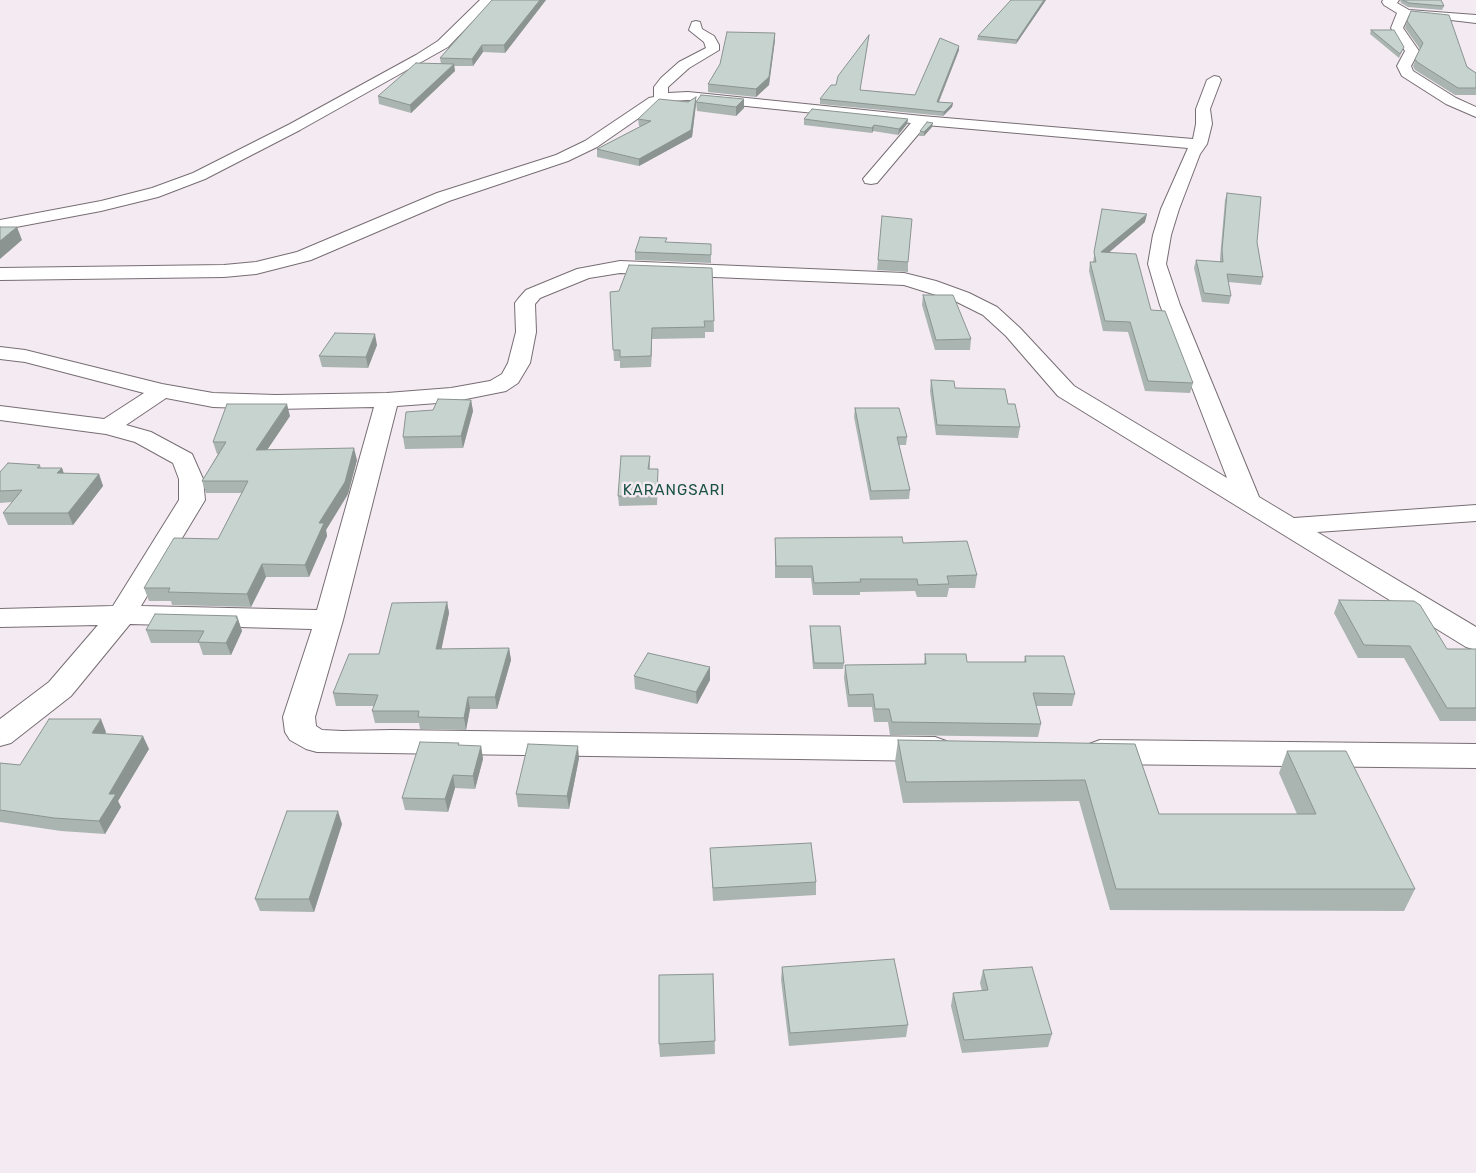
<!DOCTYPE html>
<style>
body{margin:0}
canvas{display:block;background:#f4eaf1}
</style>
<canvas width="1476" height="1173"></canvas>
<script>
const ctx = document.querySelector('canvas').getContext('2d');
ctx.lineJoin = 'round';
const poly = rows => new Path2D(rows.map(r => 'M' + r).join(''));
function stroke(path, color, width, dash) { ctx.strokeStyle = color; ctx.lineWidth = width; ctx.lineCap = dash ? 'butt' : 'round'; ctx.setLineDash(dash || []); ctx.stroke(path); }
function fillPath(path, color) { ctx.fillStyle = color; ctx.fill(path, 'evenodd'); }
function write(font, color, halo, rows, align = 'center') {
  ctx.font = font + ' Rubik,sans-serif'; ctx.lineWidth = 5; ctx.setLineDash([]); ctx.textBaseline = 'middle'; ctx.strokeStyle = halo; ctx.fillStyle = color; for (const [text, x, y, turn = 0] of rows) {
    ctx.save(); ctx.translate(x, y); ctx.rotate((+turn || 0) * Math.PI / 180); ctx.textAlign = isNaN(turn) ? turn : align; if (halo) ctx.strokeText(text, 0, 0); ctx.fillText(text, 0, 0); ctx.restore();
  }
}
const minor = poly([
 [480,0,493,0,448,47,300,130,205,179,158,197,101,211,0,230,0,220,101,201,152,188,193,173,290,124,416,55,438,41,480,0],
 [1383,0,1399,0,1397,3,1409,10,1476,15,1476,23,1409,15,1403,28,1419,51,1411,66,1413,71,1456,98,1476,107,1476,117,1446,104,1402,76,1397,66,1405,51,1391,28,1397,13,1384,5,1382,2,1383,0],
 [696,21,700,22,702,29,714,36,719,45,719,50,689,68,668,87,668,93,688,92,922,116,1193,139,1196,124,1196,109,1207,80,1214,76,1219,77,1221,80,1210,109,1212,124,1207,144,1200,154,1179,209,1171,235,1166,264,1180,305,1259,497,1294,518,1476,505,1476,521,1317,532,1476,627,1476,650,1466,647,1058,396,1006,336,983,315,955,301,904,285,620,273,589,278,540,298,535,304,536,332,530,363,518,383,506,391,451,402,397,406,343,620,315,717,316,726,322,730,342,731,392,730,935,737,946,741,951,749,946,757,935,761,317,752,306,749,290,740,285,732,283,717,312,629,130,624,71,696,11,743,0,746,0,719,49,682,98,625,0,627,0,609,113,606,179,500,179,479,173,463,135,442,106,434,0,420,0,406,104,419,144,393,25,362,0,359,0,347,25,350,162,384,213,393,276,395,387,393,451,388,490,381,502,374,508,363,516,332,515,303,518,299,526,290,577,269,620,261,904,273,936,281,969,293,997,307,1020,328,1074,386,1227,478,1160,305,1148,264,1153,235,1161,209,1188,148,926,125,877,183,871,184,865,183,863,179,911,123,688,100,671,101,659,104,597,147,568,161,449,201,311,260,256,274,224,277,0,280,0,268,224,265,256,262,297,252,437,193,556,155,585,141,649,98,654,97,654,87,661,78,679,62,706,48,704,42,689,30,692,22,696,21],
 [166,398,213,407,276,409,374,407,317,610,141,606,205,500,203,479,192,454,151,432,126,425,166,398],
 [1100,740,1476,744,1476,768,1100,764,1089,760,1084,752,1089,744,1100,740]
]);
stroke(minor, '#776e74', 2);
fillPath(minor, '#fff');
fillPath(poly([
 [492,0,546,0,505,53,483,52,473,66,454,66,455,71,411,113,379,104,378,96,441,64,440,58],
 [1011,0,1046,0,1016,44,977,40,978,36],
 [1400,0,1441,0,1444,6,1442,10,1408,7,1401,3],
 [1407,21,1476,73,1476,95,1455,95,1415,70,1413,66,1420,49,1405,28],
 [1371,30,1404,47,1399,58,1370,34],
 [869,35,860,90,915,95,959,46,959,50,939,102,953,103,952,107,943,116,820,104,820,99,836,85],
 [775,40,769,85,756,97,708,92,708,84],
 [696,97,696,104,692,137,639,166,597,157,597,149,641,126,639,126,638,119,688,102],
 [696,102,744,108,736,116,697,111],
 [804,119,908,119,907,124,898,135,873,131,872,133,804,125],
 [932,127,924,136,919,136,920,131],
 [1227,193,1257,242,1263,277,1261,285,1228,282,1231,296,1229,304,1202,302,1194,268,1196,260,1220,262,1220,258,1225,200],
 [1102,209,1145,222,1109,252,1151,310,1193,383,1190,393,1145,391,1128,332,1103,331,1089,271,1090,262,1093,262],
 [711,244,711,263,635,260,635,252],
 [878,260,908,262,908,272,877,270],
 [712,268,714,332,705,332,705,338,652,339,651,367,620,368,620,361,614,361,610,292,619,291],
 [923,295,971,339,970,350,935,350,922,305],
 [377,345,368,368,322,367,319,356],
 [931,380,1008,404,1020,427,1018,438,936,435,930,391],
 [471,400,473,411,463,448,405,449,403,437,433,410],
 [855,408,907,437,906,445,899,445,910,490,909,499,870,500,854,417],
 [290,416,267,450,357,460,348,494,326,530,327,536,309,577,266,577,251,607,172,605,171,601,149,601,144,588,218,539,242,493,206,493,202,481,218,454,217,454,213,442],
 [650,456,650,469,658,478,657,505,619,506,618,496],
 [40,465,41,468,62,468,64,474,99,474,103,486,73,525,8,525,3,513,12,502,0,503,0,472],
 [775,538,903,543,977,575,975,588,949,588,947,597,917,597,915,591,860,592,860,595,813,595,811,578,775,578],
 [1339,600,1447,649,1476,649,1476,721,1440,721,1404,658,1358,658,1334,613],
 [447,602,449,613,441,649,509,648,511,660,497,709,470,709,466,730,420,729,419,723,375,723,372,711,374,706,336,706,333,693,379,654],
 [237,616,237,618,238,619,242,631,231,655,203,655,199,643,151,643,146,630],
 [810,626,844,663,843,669,813,669,810,632],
 [925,654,967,662,1024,662,1025,656,1075,694,1072,706,1036,706,1041,724,1038,737,890,735,888,722,874,722,872,707,848,707,844,678,845,665,924,664],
 [634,676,710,680,697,704,635,689],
 [106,732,105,734,149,749,118,801,121,807,105,834,61,831,0,822,0,763,20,765],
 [898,740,1135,744,1159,814,1297,814,1279,773,1287,751,1415,889,1404,911,1110,910,1079,801,903,803,895,762],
 [459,746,481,746,483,759,475,789,455,788,448,812,405,810,402,798],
 [579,758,569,809,518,807,516,794],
 [342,824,314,912,260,911,255,899],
 [710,848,816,882,816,895,713,901],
 [782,967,908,1025,906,1037,789,1046,781,980],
 [983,970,1052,1034,1048,1047,962,1053,951,1006,953,993,982,991,980,983],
 [713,974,715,1054,660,1057,659,1044]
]), '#aab5b2');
fillPath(poly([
 [540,0,546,0,505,53,504,45],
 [1044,0,1046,0,1016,44,1017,40],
 [775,33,775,40,769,85,756,97,756,89],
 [482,45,483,52,473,66,472,59],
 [959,46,959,50,937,106,937,102],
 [454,64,455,71,411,113,410,105],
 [696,97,696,104,692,137,639,166,639,159],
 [744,99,744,108,736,116,736,107],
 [953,103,952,107,943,116,944,112],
 [908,119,907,124,898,135,899,129],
 [933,123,932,127,924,136,924,132],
 [874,125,873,131,872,133,872,128],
 [1147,214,1145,222,1099,261,1101,252],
 [17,227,22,240,0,259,0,241],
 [652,328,652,339,651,367,651,356],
 [375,334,377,345,368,368,366,357],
 [471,400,473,411,463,448,461,436],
 [287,404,290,416,259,462,256,450],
 [354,448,357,460,348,494,326,530,327,536,309,577,305,565,319,523],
 [62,468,66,480,57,473],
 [99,474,103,486,73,525,68,513],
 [262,564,266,577,251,607,247,594],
 [447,602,449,613,439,661,436,649],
 [237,616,242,631,231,655,226,643],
 [509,648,511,660,497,709,495,697],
 [710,667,710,680,697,704,696,692],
 [468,697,470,709,466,730,464,718],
 [101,719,106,732,98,746,92,733],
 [143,736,149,749,118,801,121,807,105,834,99,821,109,794],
 [481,746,483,759,475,789,473,776],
 [578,746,579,758,569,809,567,796],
 [453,775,455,788,448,812,445,799],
 [338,811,342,824,314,912,309,899]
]), '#8b9491');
const building = poly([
 [492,0,540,0,504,45,482,45,472,59,440,58,492,0],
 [1011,0,1044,0,1017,40,978,36,1011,0],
 [1403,0,1441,0,1444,6,1409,3,1403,0],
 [1411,11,1449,15,1467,67,1476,73,1476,88,1458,88,1417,62,1415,59,1423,43,1407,21,1411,11],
 [1371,30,1394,30,1404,47,1400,54,1371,30],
 [727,32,775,33,769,77,756,89,708,84,720,64,727,32],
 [869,35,860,90,915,95,940,38,959,46,937,102,953,103,944,112,820,99,831,85,836,85,838,76,869,35],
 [416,63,454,64,410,105,378,96,416,63],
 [701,95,744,99,736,107,696,102,701,95],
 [696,97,691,130,639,159,597,149,651,121,638,119,659,99,688,102,696,97],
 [812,109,908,119,899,129,874,125,872,128,804,119,812,109],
 [927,122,933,123,924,132,920,131,927,122],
 [1227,193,1261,197,1257,242,1263,277,1227,274,1231,296,1204,293,1196,260,1223,262,1222,250,1227,193],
 [1102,209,1147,214,1101,252,1136,254,1151,310,1165,311,1193,383,1148,381,1130,322,1105,321,1090,262,1096,262,1094,252,1102,209],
 [882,216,912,219,908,262,878,260,882,216],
 [0,227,17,227,0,241,0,227],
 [640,237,667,238,665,242,711,244,711,255,635,252,640,237],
 [629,265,712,268,714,321,704,321,705,327,652,328,651,356,620,357,620,350,613,350,610,292,619,291,629,265],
 [923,295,953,295,971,339,936,340,923,295],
 [335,333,375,334,366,357,319,356,335,333],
 [931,380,954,381,955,388,1005,389,1008,404,1015,404,1020,427,937,425,931,380],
 [438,399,471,400,461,436,403,437,406,412,433,410,438,399],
 [227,404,287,404,256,450,354,448,345,482,319,523,324,523,305,565,262,564,247,594,168,592,170,588,144,588,174,538,218,539,248,481,202,481,226,442,213,442,227,404],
 [855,408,899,408,907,437,897,437,910,490,871,491,855,408],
 [621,456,650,456,648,469,658,469,657,496,618,496,621,456],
 [8,463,40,465,37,468,62,468,57,473,99,474,68,513,3,513,22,490,0,491,0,472,8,463],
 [902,537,903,543,967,541,977,575,947,576,949,584,918,585,917,579,860,579,861,582,814,583,812,566,776,566,775,538,902,537],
 [1339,600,1414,601,1420,605,1447,649,1476,649,1476,708,1447,708,1410,646,1364,645,1339,600],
 [447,602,436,649,509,648,495,697,468,697,464,718,418,717,419,711,372,711,378,695,333,693,349,654,379,654,392,603,447,602],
 [155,614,237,616,236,618,238,619,226,643,198,642,204,631,146,630,155,614],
 [810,626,840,626,844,663,814,663,810,626],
 [648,653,710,667,696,692,634,676,648,653],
 [925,654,966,654,967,662,1026,662,1025,656,1064,656,1075,694,1033,693,1041,724,892,722,889,709,875,709,873,694,849,695,845,665,926,664,925,654],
 [49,719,101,719,92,733,143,736,109,794,116,794,99,821,54,818,0,810,0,763,20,765,49,719],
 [898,740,1135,744,1159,814,1316,814,1287,751,1346,751,1415,889,1116,889,1085,780,906,782,898,740],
 [420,742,459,743,458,745,481,746,473,776,453,775,445,799,402,798,420,742],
 [528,744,578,746,567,796,516,794,528,744],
 [287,811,338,811,309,899,255,899,287,811],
 [811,843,816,882,713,888,710,848,811,843],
 [894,959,908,1025,790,1033,782,967,894,959],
 [1032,967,1052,1034,964,1040,953,993,988,990,983,970,1032,967],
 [713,974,715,1041,659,1044,659,975,713,974]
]);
fillPath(building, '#c6d3cf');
stroke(building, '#8b9491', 1);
ctx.letterSpacing = '1px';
write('15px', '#1a5146', '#f4eaf1', [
 ["KARANGSARI",674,491]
]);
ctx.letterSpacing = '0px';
</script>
